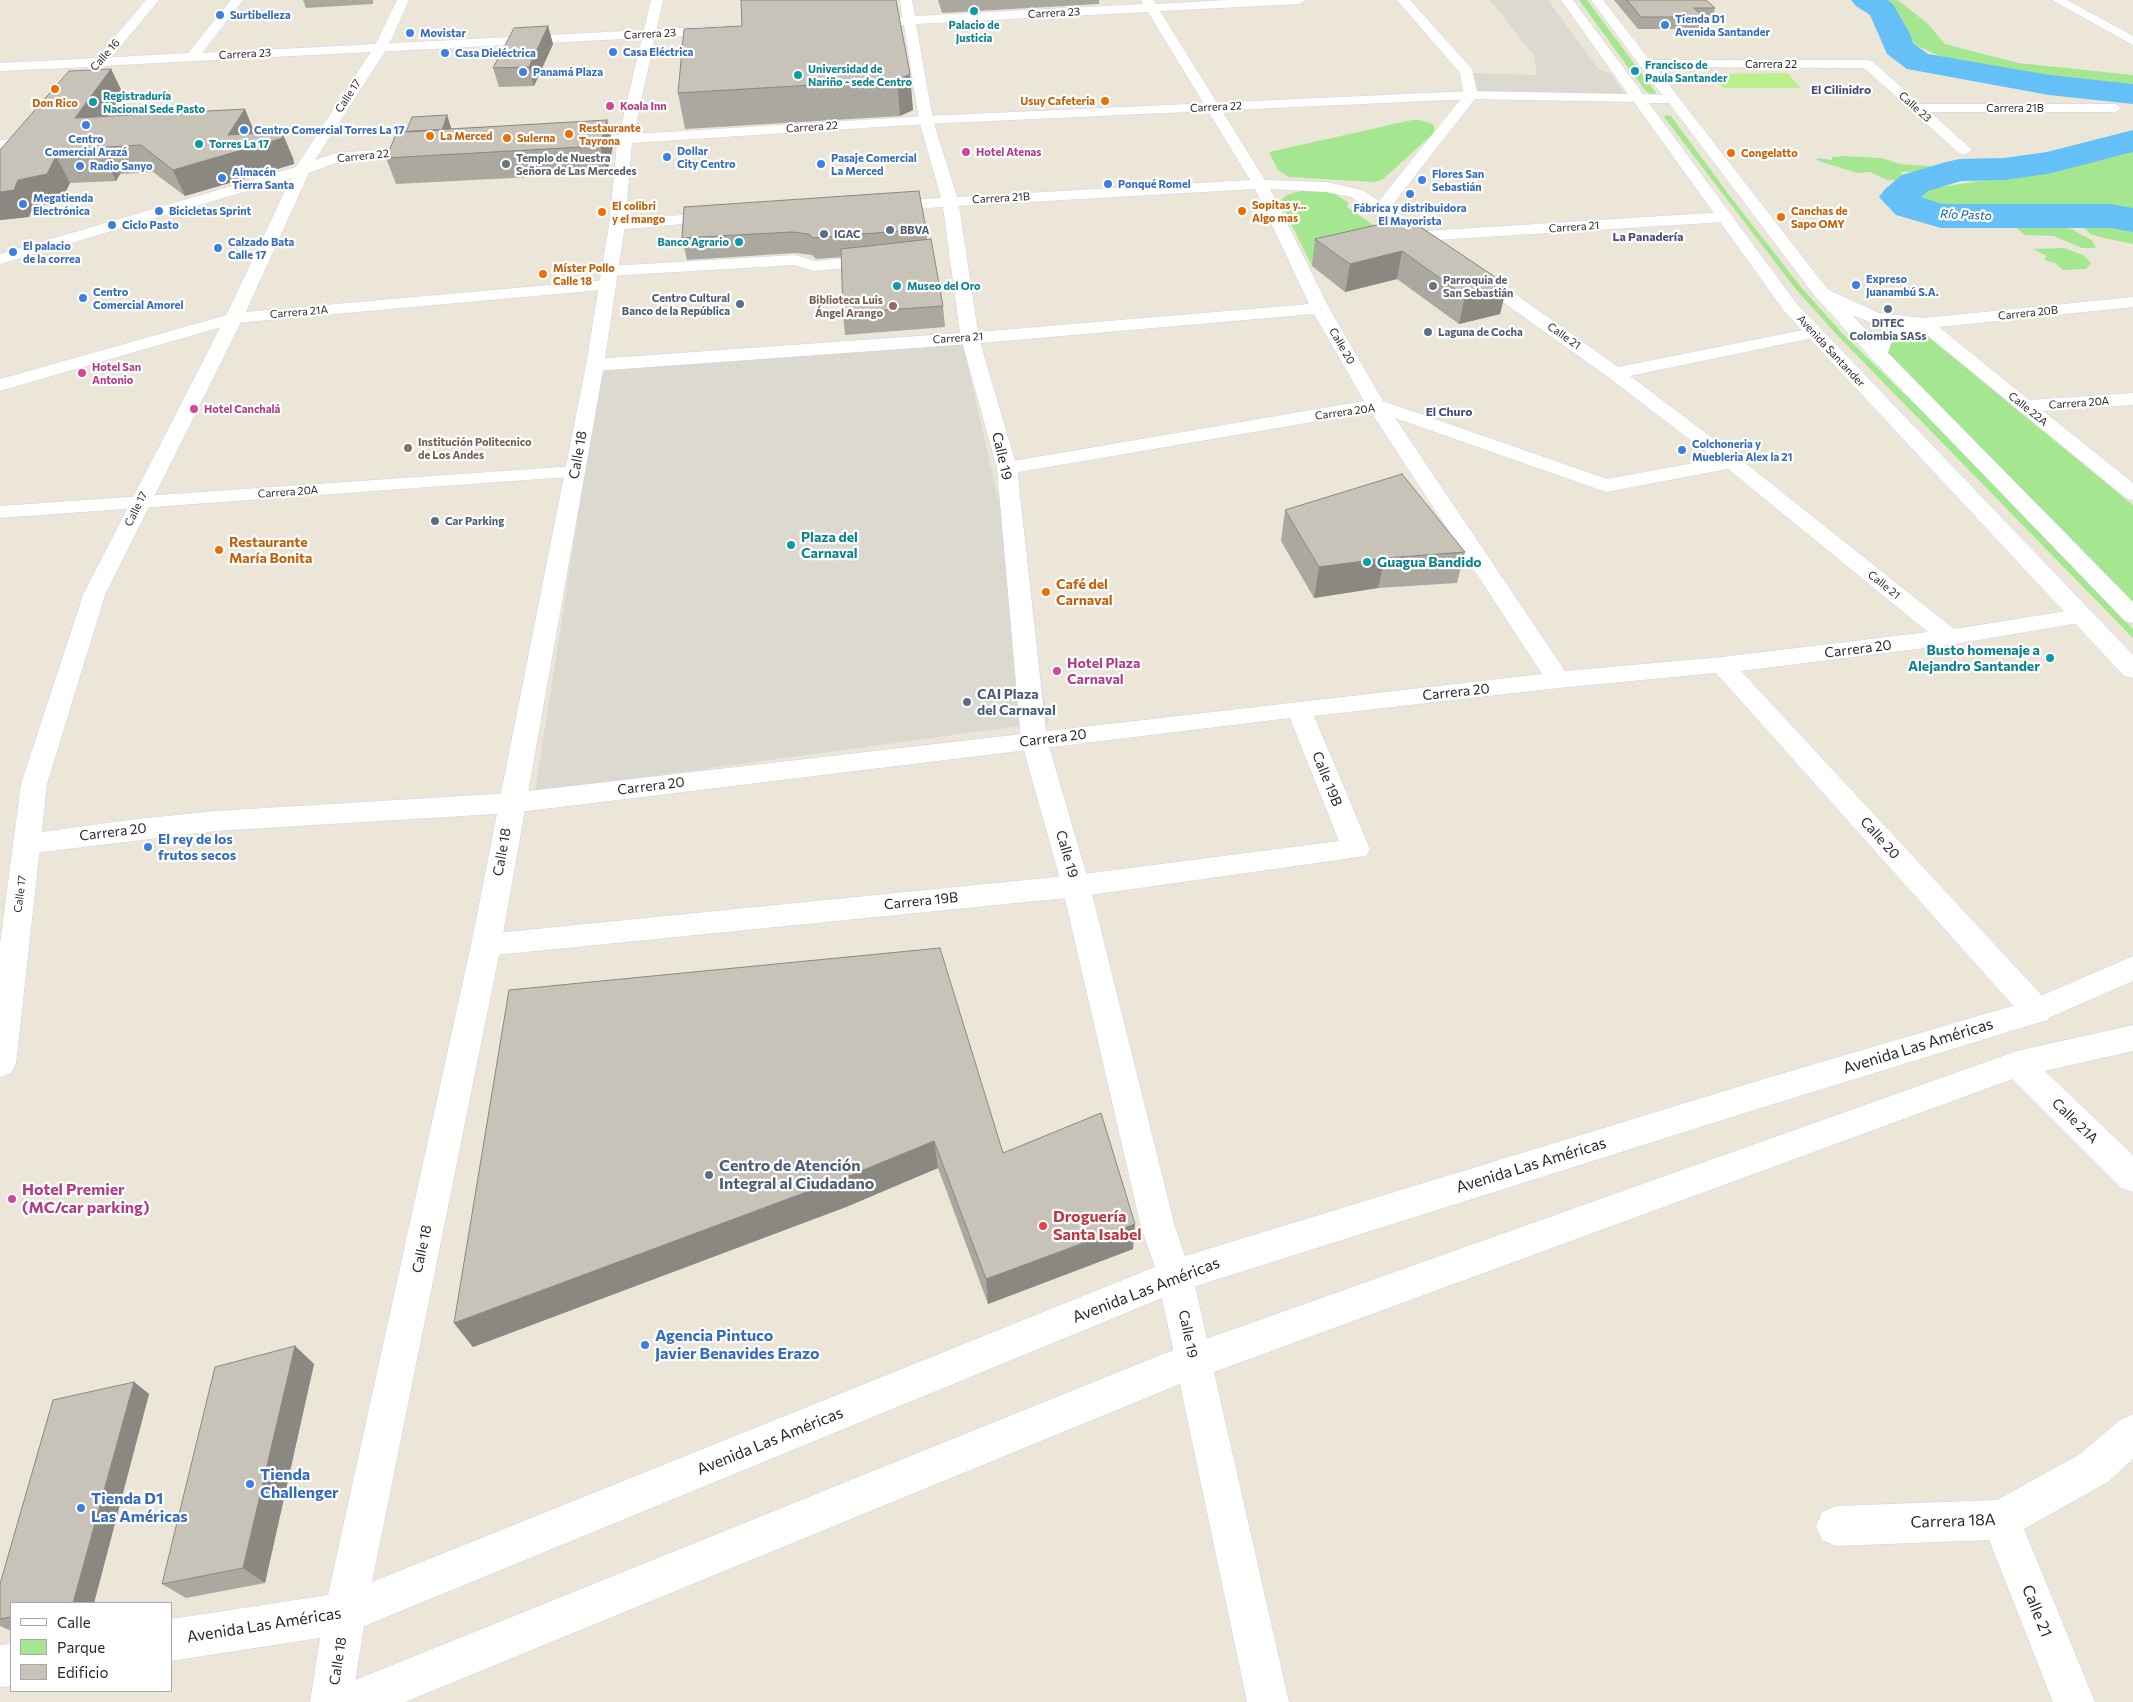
<!DOCTYPE html>
<meta charset="utf-8">
<style>
body{margin:0}
#map{position:relative;width:2133px;height:1702px;overflow:hidden;background:#ece6d9;font-family:Commissioner,sans-serif}
canvas{display:block}
.legend{position:absolute;left:10px;top:1602px;width:162px;height:90px;box-sizing:border-box;background:#fff;border:1px solid #a9a9a9;margin:0;padding:6px 9px;list-style:none;font-size:15px;color:#292929}
.legend li{display:flex;align-items:center;gap:10px;height:25px}
.legend b{width:25px;border:1px solid #a9a9a9}
</style>
<div id="map">
<canvas width="2133" height="1702"></canvas>
<ul class="legend">
<li><b style="height:6px;background:#fff"></b>Calle</li>
<li><b style="height:14px;background:#a5e791"></b>Parque</li>
<li><b style="height:14px;background:#c7c3b9"></b>Edificio</li>
</ul>
</div>
<script>
const ctx = document.querySelector('canvas').getContext('2d');
ctx.lineJoin = 'round';
function fillPath(path, color) { ctx.fillStyle = color; ctx.fill(path, 'evenodd'); }
const poly = rows => new Path2D(rows.map(r => 'M' + r).join(''));
function stroke(path, color, width, dash) { ctx.strokeStyle = color; ctx.lineWidth = width; ctx.lineCap = dash ? 'butt' : 'round'; ctx.setLineDash(dash || []); ctx.stroke(path); }
function write(font, color, halo, rows, align = 'center') {
  ctx.font = font + ' Commissioner,sans-serif'; ctx.lineWidth = 4.5; ctx.setLineDash([]); ctx.textBaseline = 'middle'; ctx.strokeStyle = halo; ctx.fillStyle = color; for (const [text, x, y, turn = 0] of rows) {
    ctx.save(); ctx.translate(x, y); ctx.rotate((+turn || 0) * Math.PI / 180); ctx.textAlign = isNaN(turn) ? turn : align; if (halo) ctx.strokeText(text, 0, 0); ctx.fillText(text, 0, 0); ctx.restore();
  }
}
fillPath(poly([
 [1579,0,1587,0,1656,93,1655,94,1651,95,1644,89],
 [1878,0,1897,0,1903,4,1928,24,1945,44,2018,63,2133,75,2133,87,2048,78,1981,68,1942,58,1918,46,1907,37,1898,19],
 [1667,115,1671,116,1729,195,1801,287,1843,334,1932,421,2133,629,2133,638,1837,335,1794,287,1664,117],
 [1412,120,1420,120,1433,124,1435,132,1382,180,1374,182,1289,177,1278,170,1269,152],
 [2133,145,2133,211,1988,209,1939,211,1921,206,1917,196,1928,189,2024,174],
 [1845,156,1881,158,1900,164,1929,166,1938,171,1901,172,1906,178,1901,181,1887,180,1870,172,1857,173,1816,160,1818,158,1832,160,1832,157],
 [1300,191,1321,191,1335,194,1349,203,1347,207,1402,245,1312,266,1280,201,1287,195],
 [2012,220,2058,222,2092,240,2096,248,2082,248,2054,236,2025,235,2013,225],
 [2106,221,2133,224,2133,244,2100,237,2090,234,2084,227],
 [2064,248,2083,255,2091,263,2086,269,2063,270,2055,263,2044,260,2047,256,2033,249],
 [1921,331,2133,505,2133,607,2066,533,1886,358,1886,342]
]), '#a5e791');
fillPath(poly([
 [1787,73,1801,88,1723,88,1711,74]
]), '#bbf08c');
fillPath(poly([
 [1490,0,1548,0,1599,70,1610,73,1626,96,1476,93,1473,73,1537,75,1534,56],
 [962,340,1049,722,535,792,601,368]
]), '#dcd9d0');
fillPath(poly([
 [1851,0,1887,0,1893,4,1910,34,1913,43,1928,54,2049,75,2133,84,2133,104,2049,95,1907,69,1887,54,1870,15,1856,6,1851,0],
 [2133,130,2133,152,2047,174,2004,180,1961,181,1928,191,1921,197,1942,204,2111,204,2133,208,2133,232,2111,228,1941,228,1896,215,1879,197,1885,189,1902,175,1946,162,1959,159,2004,158,2047,152,2133,130]
]), '#64c0f7');
const street = poly([
 [231,0,243,0,202,53,722,26,728,30,722,34,99,66,92,62,99,58,188,53,231,0],
 [900,0,912,0,915,16,1143,4,1141,0,1153,0,1156,4,1228,0,1305,0,1299,4,1160,11,1265,180,1327,182,1362,190,1379,201,1464,95,1460,73,1397,0,1410,0,1472,69,1478,95,1390,208,1425,231,1725,212,1731,214,1733,217,1731,220,1725,222,1437,240,1435,245,1429,246,1423,245,1351,197,1327,192,1270,189,1329,308,1383,401,1607,479,1715,459,1608,377,1468,277,1465,273,1468,269,1474,268,1480,269,1618,367,1813,328,1819,329,1822,333,1819,337,1813,338,1630,376,1739,458,1954,629,2079,609,2087,611,2091,616,2087,621,2079,623,1949,645,1741,671,2048,1002,2052,1011,2048,1020,2037,1023,2026,1020,1716,673,1558,688,1314,716,1370,849,1366,856,1076,897,486,956,476,953,471,945,476,937,486,934,1076,875,1339,841,1290,718,511,813,216,831,26,854,16,851,12,844,16,837,26,834,137,819,216,811,511,793,1542,674,1371,412,1007,474,1000,472,997,468,1000,464,1007,462,1364,401,1314,314,970,344,595,371,588,369,586,365,588,361,595,359,960,333,943,207,885,211,877,206,885,201,941,198,919,120,904,25,862,27,856,23,862,19,902,17,900,0],
 [1148,12,1250,180,957,197,933,120,916,24,1148,12],
 [1255,189,1309,304,978,332,959,206,1255,189],
 [1395,418,1606,492,1728,469,1928,632,1722,657,1565,671,1395,418],
 [2052,0,2067,0,2133,36,2133,45,2052,0],
 [1645,60,1867,60,1872,61,1920,104,2115,104,2122,108,2115,112,1930,112,1969,147,1972,150,1964,155,1959,153,1864,68,1640,67,1638,64,1640,61,1645,60],
 [34,137,39,138,41,141,39,144,0,148,0,140,34,137],
 [720,212,728,217,726,220,617,230,609,225,617,220,720,212],
 [795,255,815,261,878,255,884,256,887,260,884,264,878,265,814,271,794,265,609,276,603,275,600,271,603,267,609,266,795,255],
 [606,280,612,281,615,285,612,289,235,323,0,391,0,379,234,313,606,280],
 [1820,286,1879,313,1923,318,2133,297,2133,307,1939,327,2029,400,2133,393,2133,405,2043,411,2133,483,2133,500,2126,498,1921,330,1891,343,1886,359,1872,359,1870,355,1875,336,1900,326,1870,322,1844,312,1814,295,1811,291,1814,287,1820,286],
 [575,466,582,468,585,472,582,476,0,518,0,506,575,466],
 [2017,1051,2028,1055,2133,1155,2133,1192,2121,1188,2006,1073,2001,1064,2006,1055,2017,1051],
 [1175,1259,1187,1264,1193,1276,1212,1362,1207,1375,1194,1380,1181,1375,1176,1362,1157,1276,1163,1264,1175,1259],
 [2133,1414,2133,1459,2108,1482,2024,1529,2095,1702,2053,1702,1989,1540,1836,1546,1822,1540,1816,1526,1822,1512,1836,1506,1997,1500,2080,1454,2120,1420,2133,1414],
 [345,1592,360,1598,366,1613,352,1702,310,1702,324,1613,330,1598,345,1592]
]);
const secondary = poly([
 [146,0,159,0,75,101,70,102,63,98,89,67,0,71,0,63,97,58,146,0],
 [397,0,409,0,388,47,315,160,336,153,426,146,434,151,426,156,338,162,309,173,243,318,105,595,47,784,16,1064,11,1073,0,1077,0,944,21,784,83,595,225,318,291,178,0,264,0,254,296,167,374,47,397,0],
 [651,0,663,0,634,134,926,116,1471,91,1628,94,1561,0,1573,0,1643,94,1662,95,1591,0,1603,0,1826,287,1886,351,2133,602,2133,623,2125,621,1872,359,1814,295,1669,103,1649,103,1796,303,2133,655,2133,678,2124,676,1784,311,1634,102,1471,99,926,124,632,143,625,225,604,365,501,945,372,1582,1155,1267,1141,1227,1062,886,1021,740,997,468,961,338,963,334,970,332,977,334,979,338,1017,468,1047,740,1090,886,1175,1227,1185,1256,1767,1078,2029,1001,2133,956,2133,981,2037,1023,1767,1106,1177,1292,345,1634,171,1661,171,1619,328,1595,471,945,586,365,609,225,617,144,576,146,569,142,576,138,619,135,651,0],
 [2133,1025,2133,1051,2018,1077,1214,1372,1289,1702,1247,1702,1180,1384,405,1702,332,1702,338,1687,1158,1356,2017,1051,2133,1025],
 [11,1644,11,1686,0,1687,0,1645,11,1644]
]);
stroke(street, '#ced0e3', 1);
stroke(secondary, '#ced0e3', 1);
fillPath(street, '#fff');
fillPath(secondary, '#fff');
fillPath(poly([
 [303,0,373,0,373,4,306,8],
 [896,0,913,110,900,116,685,129,678,93,742,26],
 [938,0,1099,0,1099,4,942,13],
 [1614,0,1706,0,1715,8,1712,20,1703,20,1700,29,1638,29],
 [548,26,553,44,534,86,499,87,493,68],
 [111,69,123,94,107,116,245,109,255,133,293,158,294,164,185,196,153,172,120,174,116,181,70,183,61,201,33,207,29,217,0,220],
 [447,115,451,128,451,129,607,120,613,146,607,173,396,184,386,158,406,132],
 [684,207,926,229,927,239,943,306,945,327,845,335,843,313,842,257,816,259,812,255,795,253,687,260,682,238],
 [1407,218,1507,285,1500,314,1459,324,1397,279,1345,292,1312,266,1315,239],
 [1285,510,1465,552,1457,583,1378,588,1314,598,1281,541],
 [509,990,1003,1153,1133,1249,988,1304,938,1168,846,1207,473,1347,454,1323],
 [295,1346,314,1364,265,1583,186,1598,162,1584],
 [134,1382,149,1394,94,1603,11,1603,11,1630,9,1630,0,1626,0,1584]
]), '#aba89f');
fillPath(poly([
 [548,26,553,44,534,86,529,67],
 [111,69,123,94,88,144,75,118],
 [910,74,913,110,900,116,897,80],
 [245,109,255,135,282,132,293,158,294,164,185,196,173,170],
 [447,115,451,128,447,143,442,130],
 [607,120,613,146,607,173,600,146],
 [107,147,120,174,116,181,103,154],
 [56,156,70,183,61,201,33,207,29,217,0,220,0,192],
 [1402,251,1397,279,1345,292,1350,264],
 [1507,285,1500,314,1459,324,1465,296],
 [1385,558,1378,588,1314,598,1319,567],
 [934,1141,938,1168,846,1207,473,1347,454,1323],
 [1135,1224,1133,1249,988,1304,986,1279],
 [295,1346,314,1364,265,1583,243,1568],
 [134,1382,149,1394,94,1603,73,1603]
]), '#8b8882');
const building = poly([
 [741,0,896,0,910,74,897,80,678,93,684,29,742,26,741,0],
 [1627,0,1706,0,1715,8,1694,8,1704,17,1641,17,1627,0],
 [548,26,529,67,493,68,514,28,548,26],
 [111,69,75,118,245,109,228,135,282,132,283,138,173,170,141,145,107,147,103,154,56,156,47,174,18,180,14,190,0,192,0,150,69,71,111,69],
 [447,115,442,130,406,132,412,117,447,115],
 [607,120,600,146,386,158,397,132,607,120],
 [919,191,926,229,813,238,809,234,792,232,682,238,684,207,919,191],
 [1407,218,1507,285,1465,296,1402,251,1350,264,1315,239,1407,218],
 [931,239,943,306,843,313,841,249,931,239],
 [1402,474,1465,552,1385,558,1319,567,1285,510,1402,474],
 [940,948,1003,1153,1101,1113,1135,1224,986,1279,934,1141,839,1180,454,1323,509,990,940,948],
 [295,1346,243,1568,162,1584,215,1367,295,1346],
 [134,1382,73,1603,11,1603,11,1617,0,1619,0,1584,53,1400,134,1382]
]);
fillPath(building, '#c7c3b9');
stroke(building, '#8b8882', 1);
for (const [x, y, r, color] of [
 [974,11,5,"#0f9aa8"],
 [220,15,5,"#3f7fe0"],
 [1665,25,5,"#3f7fe0"],
 [410,33,5,"#3f7fe0"],
 [613,52,5,"#3f7fe0"],
 [445,53,5,"#3f7fe0"],
 [1635,71,5,"#0f9aa8"],
 [523,72,5,"#3f7fe0"],
 [798,75,5,"#0f9aa8"],
 [55,89,5,"#e8710a"],
 [1105,101,5,"#e8710a"],
 [93,102,5,"#0f9aa8"],
 [610,106,5,"#d1479c"],
 [86,125,5,"#3f7fe0"],
 [244,130,5,"#3f7fe0"],
 [569,134,5,"#e8710a"],
 [430,136,5,"#e8710a"],
 [507,138,5,"#e8710a"],
 [199,144,5,"#0f9aa8"],
 [966,152,5,"#d1479c"],
 [1731,153,5,"#e8710a"],
 [667,157,5,"#3f7fe0"],
 [506,164,5,"#6b7280"],
 [821,164,5,"#3f7fe0"],
 [80,166,5,"#3f7fe0"],
 [222,178,5,"#3f7fe0"],
 [1422,180,5,"#3f7fe0"],
 [1108,184,5,"#3f7fe0"],
 [1410,194,5,"#3f7fe0"],
 [23,204,5,"#3f7fe0"],
 [159,211,5,"#3f7fe0"],
 [1242,211,5,"#e8710a"],
 [602,212,5,"#e8710a"],
 [1781,217,5,"#e8710a"],
 [112,225,5,"#3f7fe0"],
 [890,230,5,"#5c6f8a"],
 [824,234,5,"#5c6f8a"],
 [739,242,5,"#0f9aa8"],
 [218,248,5,"#3f7fe0"],
 [13,252,5,"#3f7fe0"],
 [543,274,5,"#e8710a"],
 [1856,285,5,"#3f7fe0"],
 [897,286,5,"#0f9aa8"],
 [1433,286,5,"#6b7280"],
 [83,298,5,"#3f7fe0"],
 [740,304,5,"#5c6f8a"],
 [893,306,5,"#8d6e63"],
 [1888,309,5,"#5c6f8a"],
 [1428,332,5,"#5c6f8a"],
 [82,373,5,"#d1479c"],
 [194,409,5,"#d1479c"],
 [408,448,5,"#8d6e63"],
 [1682,450,5,"#3f7fe0"],
 [435,521,5,"#5c6f8a"],
 [791,545,5,"#0f9aa8"],
 [219,550,5,"#e8710a"],
 [1367,562,5,"#0f9aa8"],
 [1046,592,5,"#e8710a"],
 [2050,658,5,"#0f9aa8"],
 [1057,671,5,"#d1479c"],
 [967,702,5,"#5c6f8a"],
 [148,847,5,"#3f7fe0"],
 [709,1175,5,"#5c6f8a"],
 [12,1199,5,"#d1479c"],
 [1043,1226,5,"#e0444e"],
 [645,1345,5,"#3f7fe0"],
 [250,1484,5,"#3f7fe0"],
 [81,1508,5,"#3f7fe0"]
]) { const dot = new Path2D(); dot.arc(x, y, r, 0, 2 * Math.PI); ctx.fillStyle = color; ctx.fill(dot); stroke(dot, '#fff', 2); }
write('11px', '#292929', '#fff', [
 ["Carrera 23",1054,13,-3],
 ["Carrera 23",650,34,-3],
 ["Carrera 23",245,54,-3],
 ["Calle 16",105,55,-49],
 ["Carrera 22",1771,64],
 ["Calle 17",348,96,-57],
 ["Carrera 22",1216,107,-3],
 ["Calle 23",1915,107,42],
 ["Carrera 21B",2015,108],
 ["Carrera 22",812,127,-4],
 ["Carrera 22",363,156,-6],
 ["Carrera 21B",1001,198,-3],
 ["Carrera 21",1574,227,-4],
 ["Carrera 21A",299,312,-5],
 ["Carrera 20B",2028,313,-6],
 ["Calle 21",1564,336,35],
 ["Carrera 21",958,338,-4],
 ["Calle 20",1342,346,60],
 ["Avenida Santander",1831,351,47],
 ["Carrera 20A",2079,403,-4],
 ["Calle 22A",2028,409,39],
 ["Carrera 20A",1345,412,-8],
 ["Carrera 20A",288,492,-4],
 ["Calle 17",136,509,-64],
 ["Calle 21",1884,585,39],
 ["Calle 17",20,894,-83]
]);
write('bold 11px', '#366cbe', '#fff', [
 ["Surtibelleza",230,15],
 ["Tienda D1",1675,19],
 ["Avenida Santander",1675,32],
 ["Movistar",420,33],
 ["Casa Eléctrica",623,52],
 ["Casa Dieléctrica",455,53],
 ["Panamá Plaza",533,72],
 ["Centro Comercial Torres La 17",254,130],
 ["Centro",86,139,"center"],
 ["Comercial Arazá",86,152,"center"],
 ["Dollar",677,151],
 ["City Centro",677,164],
 ["Pasaje Comercial",831,158],
 ["La Merced",831,171],
 ["Radio Sanyo",90,166],
 ["Almacén",232,172],
 ["Tierra Santa",232,185],
 ["Flores San",1432,174],
 ["Sebastián",1432,187],
 ["Ponqué Romel",1118,184],
 ["Megatienda",33,198],
 ["Electrónica",33,211],
 ["Fábrica y distribuidora",1410,208,"center"],
 ["El Mayorista",1410,221,"center"],
 ["Bicicletas Sprint",169,211],
 ["Ciclo Pasto",122,225],
 ["Calzado Bata",228,242],
 ["Calle 17",228,255],
 ["El palacio",23,246],
 ["de la correa",23,259],
 ["Expreso",1866,279],
 ["Juanambú S.A.",1866,292],
 ["Centro",93,292],
 ["Comercial Amorel",93,305],
 ["Colchoneria y",1692,444],
 ["Muebleria Alex la 21",1692,457]
], 'left');
write('bold 11px', '#0d838f', '#fff', [
 ["Palacio de",974,25,"center"],
 ["Justicia",974,38,"center"],
 ["Francisco de",1645,65],
 ["Paula Santander",1645,78],
 ["Universidad de",808,69],
 ["Nariño - sede Centro",808,82],
 ["Registraduría",103,96],
 ["Nacional Sede Pasto",103,109],
 ["Torres La 17",209,144],
 ["Banco Agrario",729,242,"right"],
 ["Museo del Oro",907,286]
], 'left');
write('bold 11px', '#c56008', '#fff', [
 ["Usuy Cafeteria",1095,101,"right"],
 ["Don Rico",55,103,"center"],
 ["Restaurante",579,128],
 ["Tayrona",579,141],
 ["La Merced",440,136],
 ["Sulerna",517,138],
 ["Congelatto",1741,153],
 ["Sopitas y...",1252,205],
 ["Algo mas",1252,218],
 ["El colibri",612,206],
 ["y el mango",612,219],
 ["Canchas de",1791,211],
 ["Sapo OMY",1791,224],
 ["Míster Pollo",553,268],
 ["Calle 18",553,281]
], 'left');
write('bold 11px', '#b23c85', '#fff', [
 ["Koala Inn",620,106],
 ["Hotel Atenas",976,152],
 ["Hotel San",92,367],
 ["Antonio",92,380],
 ["Hotel Canchalá",204,409]
], 'left');
write('bold 11px', '#5b616d', '#fff', [
 ["Templo de Nuestra",516,158],
 ["Señora de Las Mercedes",516,171],
 ["Parroquia de",1443,280],
 ["San Sebastián",1443,293]
], 'left');
write('bold 11px', '#4e5e75', '#fff', [
 ["BBVA",900,230],
 ["IGAC",834,234],
 ["Centro Cultural",730,298,"right"],
 ["Banco de la República",730,311,"right"],
 ["DITEC",1888,323,"center"],
 ["Colombia SASs",1888,336,"center"],
 ["Laguna de Cocha",1438,332],
 ["Car Parking",445,521]
], 'left');
write('bold 11px', '#785e54', '#fff', [
 ["Biblioteca Luis",883,300],
 ["Ángel Arango",883,313],
 ["Institución Politecnico",418,442,"left"],
 ["de Los Andes",418,455,"left"]
], 'right');
write('bold 12px', '#464a7c', '#fff', [
 ["El Cilinidro",1841,90],
 ["La Panadería",1648,237],
 ["El Churo",1449,412]
]);
write('italic 12px', '#045ba2', '#fff', [
 ["Río Pasto",1966,215,2]
]);
write('14px', '#292929', '#fff', [
 ["Calle 18",578,455,-80],
 ["Calle 19",1002,456,77],
 ["Carrera 20",1858,649,-7],
 ["Carrera 20",1456,692,-6],
 ["Carrera 20",1053,738,-7],
 ["Calle 19B",1327,779,68],
 ["Carrera 20",651,786,-7],
 ["Carrera 20",113,832,-7],
 ["Calle 20",1880,838,48],
 ["Calle 18",502,852,-80],
 ["Calle 19",1067,854,74],
 ["Carrera 19B",921,901,-6],
 ["Calle 21A",2075,1121,44],
 ["Calle 18",422,1249,-78],
 ["Calle 19",1188,1334,78],
 ["Calle 18",338,1661,-81]
]);
write('bold 14px', '#0d838f', '#fff', [
 ["Plaza del",801,537],
 ["Carnaval",801,553],
 ["Guagua Bandido",1377,562],
 ["Busto homenaje a",2040,650,"right"],
 ["Alejandro Santander",2040,666,"right"]
], 'left');
write('bold 14px', '#c56008', '#fff', [
 ["Restaurante",229,542],
 ["María Bonita",229,558],
 ["Café del",1056,584],
 ["Carnaval",1056,600]
], 'left');
write('bold 14px', '#b23c85', '#fff', [
 ["Hotel Plaza",1067,663],
 ["Carnaval",1067,679]
], 'left');
write('bold 14px', '#4e5e75', '#fff', [
 ["CAI Plaza",977,694],
 ["del Carnaval",977,710]
], 'left');
write('bold 14px', '#366cbe', '#fff', [
 ["El rey de los",158,839],
 ["frutos secos",158,855]
], 'left');
write('16px', '#292929', '#fff', [
 ["Avenida Las Américas",1918,1046,-17],
 ["Avenida Las Américas",1531,1165,-17],
 ["Avenida Las Américas",1146,1290,-21],
 ["Avenida Las Américas",770,1441,-22],
 ["Carrera 18A",1953,1521,-2],
 ["Calle 21",2037,1611,68],
 ["Avenida Las Américas",264,1625,-9]
]);
write('bold 16px', '#4e5e75', '#fff', [
 ["Centro de Atención",719,1166],
 ["Integral al Ciudadano",719,1184]
], 'left');
write('bold 16px', '#b23c85', '#fff', [
 ["Hotel Premier",22,1190],
 ["(MC/car parking)",22,1208]
], 'left');
write('bold 16px', '#be3a42', '#fff', [
 ["Droguería",1053,1217],
 ["Santa Isabel",1053,1235]
], 'left');
write('bold 16px', '#366cbe', '#fff', [
 ["Agencia Pintuco",655,1336],
 ["Javier Benavides Erazo",655,1354],
 ["Tienda",260,1475],
 ["Challenger",260,1493],
 ["Tienda D1",91,1499],
 ["Las Américas",91,1517]
], 'left');
</script>
